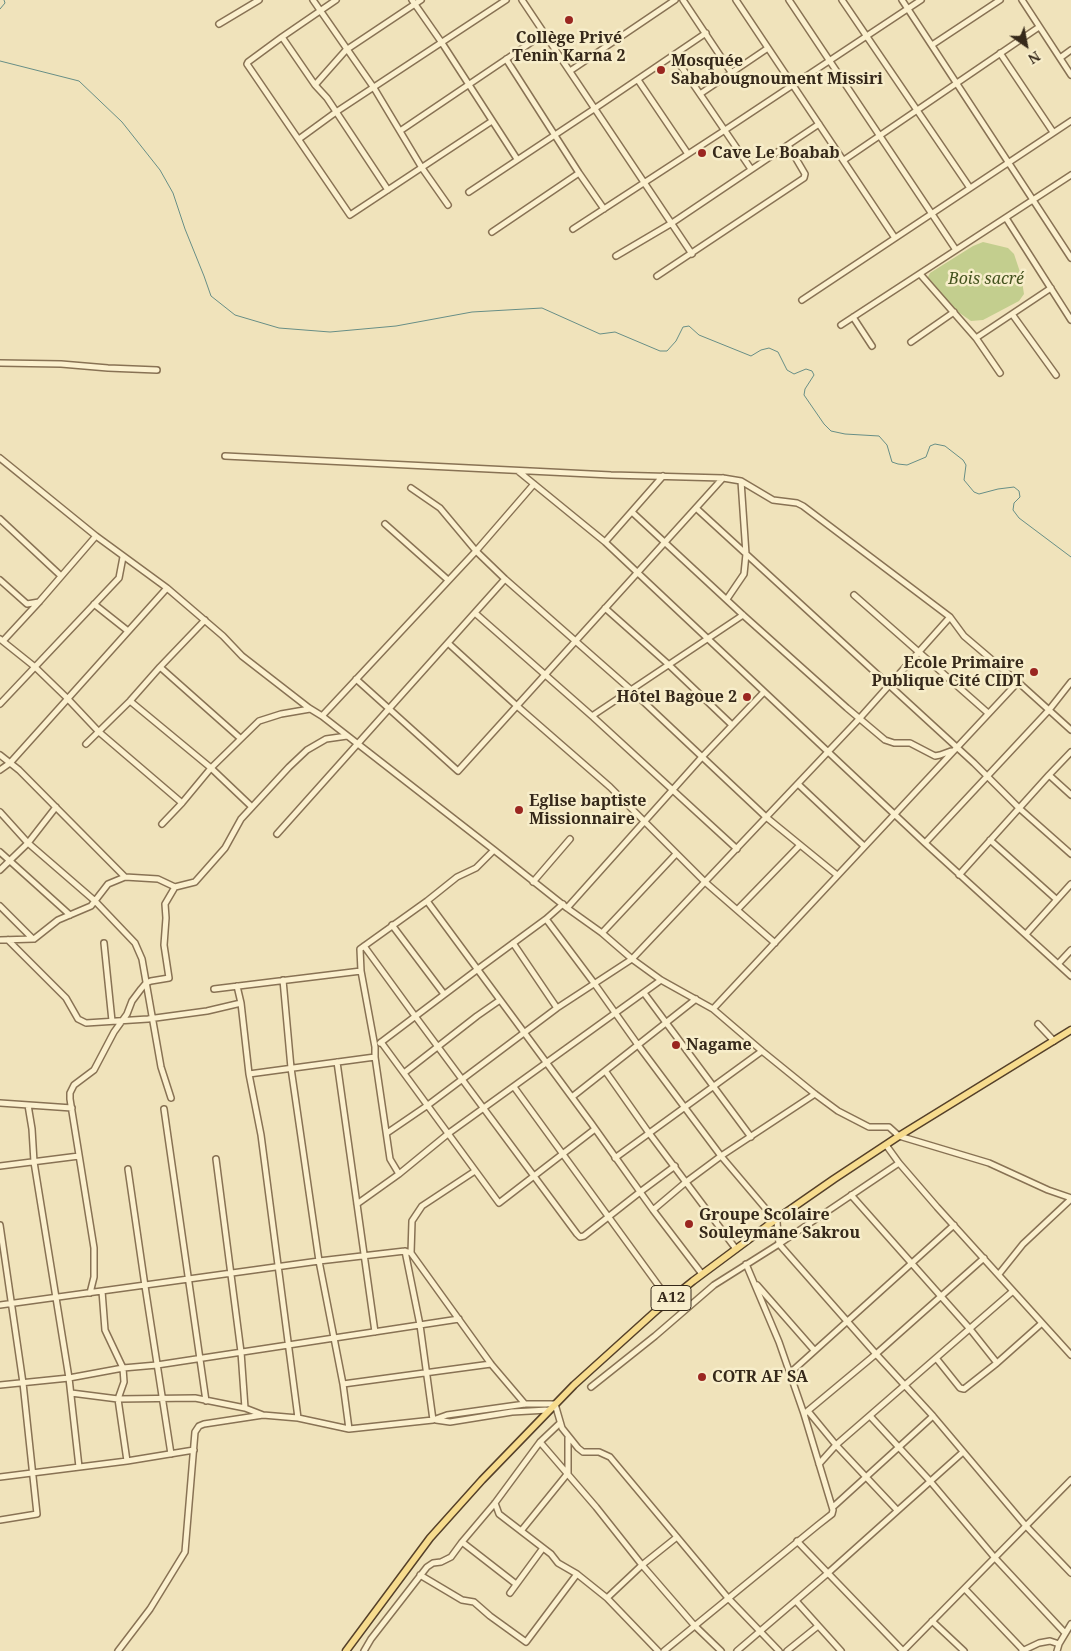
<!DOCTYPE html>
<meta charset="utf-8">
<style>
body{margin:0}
#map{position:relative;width:1071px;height:1651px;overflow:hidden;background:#f0e3bb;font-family:"Noto Serif",serif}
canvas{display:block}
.north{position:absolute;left:1001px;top:20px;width:50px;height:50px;-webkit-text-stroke:4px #f7edca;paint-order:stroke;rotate:147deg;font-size:14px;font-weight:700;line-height:20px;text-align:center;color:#36291a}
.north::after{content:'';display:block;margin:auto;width:18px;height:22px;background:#36291a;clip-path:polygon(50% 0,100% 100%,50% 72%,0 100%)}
</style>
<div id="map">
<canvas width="1071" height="1651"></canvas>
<div class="north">N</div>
</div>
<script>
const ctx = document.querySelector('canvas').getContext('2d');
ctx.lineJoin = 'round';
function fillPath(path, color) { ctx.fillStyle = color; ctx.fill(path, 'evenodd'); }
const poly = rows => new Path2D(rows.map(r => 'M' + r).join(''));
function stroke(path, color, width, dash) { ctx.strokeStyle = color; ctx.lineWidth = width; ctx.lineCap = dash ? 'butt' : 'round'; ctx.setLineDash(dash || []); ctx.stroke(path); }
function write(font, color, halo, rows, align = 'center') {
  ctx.font = font + ' "Noto Serif",serif'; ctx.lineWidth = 5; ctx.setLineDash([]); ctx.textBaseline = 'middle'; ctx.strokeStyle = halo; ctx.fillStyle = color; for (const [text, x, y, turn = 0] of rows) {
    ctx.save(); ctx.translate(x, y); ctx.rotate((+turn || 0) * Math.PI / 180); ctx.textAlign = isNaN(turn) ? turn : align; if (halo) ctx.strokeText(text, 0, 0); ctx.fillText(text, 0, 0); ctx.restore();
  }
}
fillPath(poly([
 [983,242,1008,248,1014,254,1021,275,1024,294,1019,301,983,320,971,321,954,309,927,279,930,273,973,246]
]), '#c3ce8e');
stroke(poly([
 [0,9,5,3,4,0],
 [0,61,79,81,122,122,160,170,173,193,185,229,204,276,211,296,235,315,279,328,330,332,396,326,472,312,542,308,600,334,615,332,660,351,667,351,676,341,683,327,689,326,699,335,751,356,761,350,769,348,778,352,787,370,794,374,806,369,812,371,814,375,805,389,804,395,824,424,831,431,845,434,879,436,887,445,892,462,898,464,907,465,926,457,930,446,935,444,945,446,963,460,966,465,964,480,974,492,979,494,998,489,1014,487,1019,491,1020,497,1014,503,1013,510,1019,518,1071,557]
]), '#678e86', 1);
const minor = poly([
 [313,0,374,88,422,168,448,205],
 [336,0,282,37,248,62,247,64,350,215,492,121],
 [412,0,442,43,517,159],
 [522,0,692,254],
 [683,0,731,72],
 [736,0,895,238],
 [789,0,956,250],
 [842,0,970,188],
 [902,0,1071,258],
 [1022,0,1071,75],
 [219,24,259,0],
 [282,37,315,85,327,98,388,190],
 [932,45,1000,0],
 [1000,53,1053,132],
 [674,56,751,169],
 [1060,58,1071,50],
 [506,59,579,173,604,209],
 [570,71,675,0],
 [638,80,688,154],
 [315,85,346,50,421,0],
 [700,94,768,48],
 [400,131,545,33],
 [299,139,336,112,506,0],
 [844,160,1039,27],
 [469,192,594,109,706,33],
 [1006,218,1071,320],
 [573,229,725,130,921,0],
 [492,232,579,173],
 [616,256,672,223,819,124],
 [920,274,976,338,1000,373],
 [657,276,804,178,805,174,788,145],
 [802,300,1071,121],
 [1012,314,1056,375],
 [853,317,872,346],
 [841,325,1071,175],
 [976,338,1051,288],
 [911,342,954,312],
 [0,363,61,364,108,368,157,370],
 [225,456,611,475,723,478,741,481,773,500,797,503,803,506,950,617,964,636,1018,682,1071,730],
 [0,458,96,536,167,588,223,636,242,656,309,708,322,716,494,850,567,908,602,933,632,959,661,980,713,1009,762,1051,815,1094,838,1111,869,1127,889,1127,899,1136,989,1163,1048,1190,1071,1198],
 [518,471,605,542,925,843,1071,976],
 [411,488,440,508,476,551,505,579,630,689,766,817,837,875],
 [696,508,974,763,1019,808,1071,854],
 [632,512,743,615,847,708,885,740,894,743,910,743,935,756,940,755,951,751],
 [0,519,60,575],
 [385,524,448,580],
 [605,542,663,476],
 [0,580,27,604,39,602],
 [854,595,988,713],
 [727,599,744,574,746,554,741,481],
 [94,604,128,631],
 [605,608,668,664,732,725],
 [475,613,592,716,737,849],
 [0,639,35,667,67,698,99,732,182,803],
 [3,641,39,602,96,536],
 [448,643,517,706,610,787,705,882,775,943],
 [160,667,240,738],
 [356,679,458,771,723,478],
 [130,701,211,768,252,807],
 [0,704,119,578,123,557],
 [322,716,476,551,534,484],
 [592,716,743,615],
 [86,744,130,701,160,667,205,620],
 [0,755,19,770,125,877],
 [0,770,10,763,167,588],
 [1049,775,1071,795],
 [798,784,864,846],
 [0,812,28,843,95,901,135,943,142,959,161,1067,171,1098],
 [162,824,182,803,211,768,259,721,281,714,310,709],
 [277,834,505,579],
 [990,840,1056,899],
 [925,843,1049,710,1071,682],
 [0,852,70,915],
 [0,870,28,843,56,807],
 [959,875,1049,775,1071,752],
 [533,882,570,839],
 [427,901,591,1123,653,1210,702,1274],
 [0,906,33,939],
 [567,908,702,757,764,692],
 [737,910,800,845],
 [546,919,594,983,638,1045,721,1156,777,1222,779,1244,876,1354,933,1416,1026,1526,1071,1573],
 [392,925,444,994],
 [602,933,676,854],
 [1026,934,1071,884],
 [0,940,34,939,58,920,91,906,108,884,125,877,158,879,175,887,195,882,225,848,241,819,289,767,307,750,326,739,347,736],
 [8,940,66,998,78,1019,86,1023,148,1019,207,1011,241,1003],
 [104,943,112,1021],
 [513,943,557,1008],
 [364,946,415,1016,577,1234,580,1237,584,1236,640,1192,675,1166],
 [1058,964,1071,950],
 [283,980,291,1068,319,1261,343,1384,349,1429],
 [237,986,241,1003,249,1074,261,1135,298,1418],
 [214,989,361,971],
 [644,993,751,1137],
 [713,1009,1018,682],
 [1038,1024,1054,1041],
 [381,1042,499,1203,595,1129],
 [380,1043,478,969,546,919,563,904],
 [337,1062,375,1332],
 [606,1072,649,1133,736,1249],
 [404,1073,477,1016,500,1000],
 [249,1074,375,1057],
 [514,1087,669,1300],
 [572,1097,696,999],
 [0,1103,72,1108],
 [28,1105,32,1129,34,1162,69,1378,79,1467],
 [164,1109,206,1401],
 [387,1133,428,1105,557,1008,632,959,859,719,950,617],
 [886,1145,899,1163,937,1207,1071,1355],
 [615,1158,762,1051],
 [216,1159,241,1352,245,1408],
 [0,1166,79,1156],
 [128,1169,145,1286,171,1454],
 [399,1174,390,1159,375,1057,375,1047,361,971,360,949,427,901,457,877,476,868,494,850],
 [851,1195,970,1329,997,1363],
 [357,1204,399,1174,449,1133,661,980],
 [653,1210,686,1182,721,1156,815,1094],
 [0,1225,23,1383,37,1514,0,1520],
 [405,1251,420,1325,433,1420],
 [411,1253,412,1221,422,1206,475,1171],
 [999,1274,1023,1244,1071,1199],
 [757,1285,814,1350],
 [102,1291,105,1330,123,1368,124,1382,118,1399,127,1461],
 [90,1293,94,1277,94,1248,70,1099,70,1093,74,1085,94,1070,114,1032,127,1014,132,1001,141,989,146,983,151,981,169,978,164,945,166,918,165,904,175,887],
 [0,1305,319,1261,405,1251,411,1253,491,1364,525,1404],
 [936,1358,960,1388,964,1389,997,1363,1042,1323],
 [790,1373,954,1225],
 [343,1384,491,1364],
 [0,1385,69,1378,123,1368,157,1365,459,1319],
 [591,1387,655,1336,714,1285,779,1244,899,1163],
 [71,1393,118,1399,195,1398,245,1408,263,1415,298,1418,349,1429,433,1420,447,1415,525,1404,555,1404,562,1428,578,1448,583,1452,599,1452,610,1457,728,1598,779,1651],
 [808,1411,836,1445,897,1510],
 [804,1414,876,1354,984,1258],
 [870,1416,930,1481,995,1558,1065,1633],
 [436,1420,450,1422,512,1412,548,1410],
 [540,1442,596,1507,642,1565,694,1625,721,1651],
 [819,1464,836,1445,1013,1291],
 [0,1477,127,1461,194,1450],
 [495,1503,499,1514,551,1554,558,1563,577,1574,607,1598,658,1651],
 [833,1507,933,1416],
 [521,1531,568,1473,568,1438],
 [797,1541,903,1651],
 [462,1542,516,1584],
 [420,1575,462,1600,474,1602,490,1616,526,1642,577,1574],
 [965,1589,1023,1650],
 [510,1593,543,1548],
 [607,1598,642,1565,677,1537],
 [796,1601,841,1651],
 [932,1621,964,1651],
 [118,1651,150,1609,185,1552,195,1432,199,1426,204,1424,263,1415],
 [364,1651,371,1639,427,1567,433,1563,441,1562,451,1557,462,1542,495,1503,540,1442,559,1424],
 [664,1651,818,1525,832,1514,833,1510,804,1414,779,1342,746,1264],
 [737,1651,828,1573,963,1452],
 [787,1651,818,1626],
 [903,1651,1071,1480],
 [1022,1651,1039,1643,1050,1641,1059,1644],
 [1057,1651,1059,1644,1071,1624]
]);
const major = poly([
 [346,1651,430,1538,482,1480,574,1385,657,1310,693,1281,775,1220,834,1179,899,1136,1071,1030]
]);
stroke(minor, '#887254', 8);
stroke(major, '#554029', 9);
stroke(minor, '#fbf0ce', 5);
stroke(major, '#f7dc8e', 6);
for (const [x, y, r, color] of [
 [569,20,5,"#9a2620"],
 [661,70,5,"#9a2620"],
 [702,153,5,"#9a2620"],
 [1034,672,5,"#9a2620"],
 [747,697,5,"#9a2620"],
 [519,810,5,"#9a2620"],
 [676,1045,5,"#9a2620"],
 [689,1224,5,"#9a2620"],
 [702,1377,5,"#9a2620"]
]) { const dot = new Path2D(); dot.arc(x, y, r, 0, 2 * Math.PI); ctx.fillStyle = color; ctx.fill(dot); stroke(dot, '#f7edca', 2); }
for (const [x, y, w] of [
 [671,1298,40]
]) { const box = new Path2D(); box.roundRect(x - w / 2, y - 12.5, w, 25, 4); ctx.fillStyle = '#f7edca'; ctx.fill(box); stroke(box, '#36291a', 1); }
write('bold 15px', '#36291a', null, [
 ["A12",671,1298]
]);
write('bold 16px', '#36291a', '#f7edca', [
 ["Collège Privé",569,38,"center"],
 ["Tenin Karna 2",569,56,"center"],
 ["Mosquée",671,61],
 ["Sababougnoument Missiri",671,79],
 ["Cave Le Boabab",712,153],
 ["Ecole Primaire",1024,663,"right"],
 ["Publique Cité CIDT",1024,681,"right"],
 ["Hôtel Bagoue 2",737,697,"right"],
 ["Eglise baptiste",529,801],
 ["Missionnaire",529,819],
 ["Nagame",686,1045],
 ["Groupe Scolaire",699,1215],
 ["Souleymane Sakrou",699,1233],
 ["COTR AF SA",712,1377]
], 'left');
write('italic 16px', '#44531f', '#f7edca', [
 ["Bois sacré",986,279]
]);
</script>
